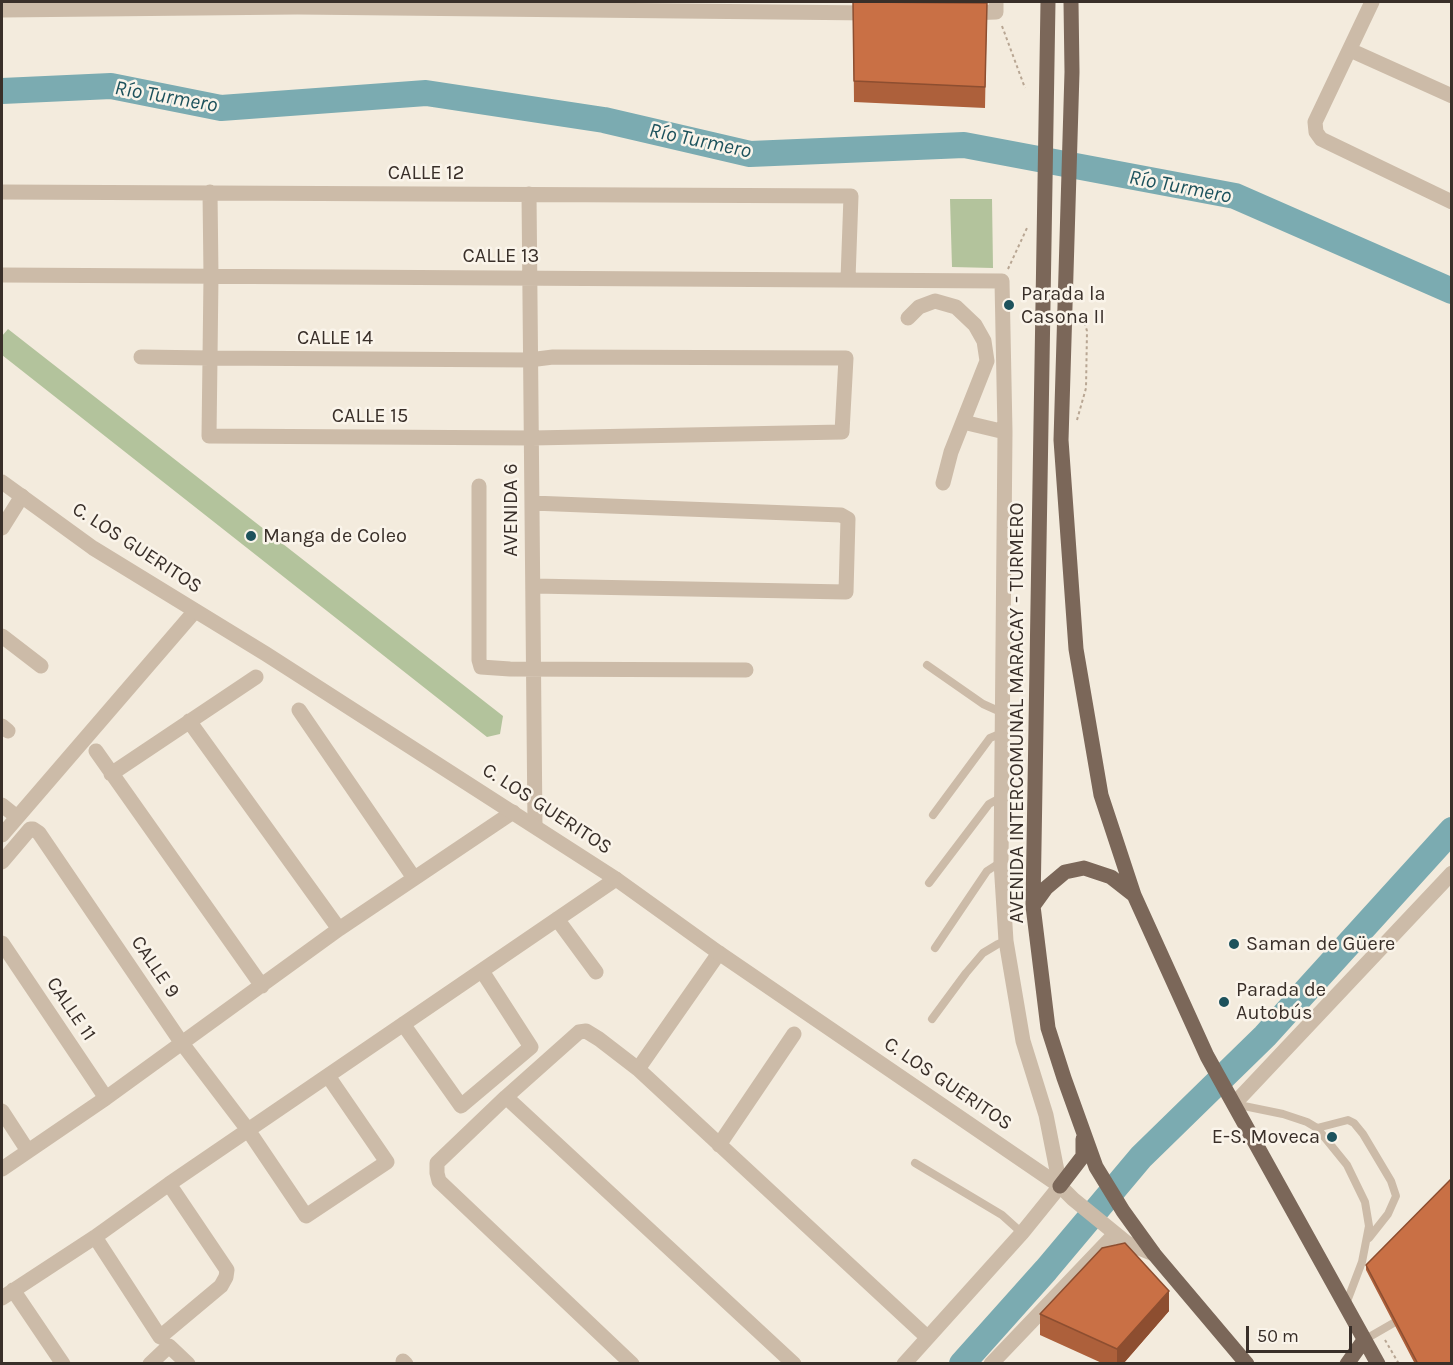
<!DOCTYPE html>
<meta charset="utf-8">
<style>
body{margin:0}
#map{position:relative;width:1453px;height:1365px;overflow:hidden;background:#f3ebdd;font-family:Karla,sans-serif}
canvas{display:block}
.frame{position:absolute;inset:0;border:3px solid #392f29;pointer-events:none}
.scale{position:absolute;left:1246px;top:1326px;width:106px;height:27px;box-sizing:border-box;border:3px solid #392f29;border-top:0;padding-left:8px;font-size:18px;line-height:21px;white-space:nowrap;color:#392f29;-webkit-text-stroke:4px #faf4ea;paint-order:stroke}
</style>
<div id="map">
<canvas width="1453" height="1365"></canvas>
<div class="frame"></div>
<div class="scale">50 m</div>
</div>
<script>
const ctx = document.querySelector('canvas').getContext('2d');
ctx.lineJoin = 'round';
function fillPath(path, color) { ctx.fillStyle = color; ctx.fill(path, 'evenodd'); }
const poly = rows => new Path2D(rows.map(r => 'M' + r).join(''));
function stroke(path, color, width, dash) { ctx.strokeStyle = color; ctx.lineWidth = width; ctx.lineCap = dash ? 'butt' : 'round'; ctx.setLineDash(dash || []); ctx.stroke(path); }
function write(font, color, halo, rows, align = 'center') {
  ctx.font = font + ' Karla,sans-serif'; ctx.lineWidth = 5; ctx.setLineDash([]); ctx.textBaseline = 'middle'; ctx.strokeStyle = halo; ctx.fillStyle = color; for (const [text, x, y, turn = 0] of rows) {
    ctx.save(); ctx.translate(x, y); ctx.rotate((+turn || 0) * Math.PI / 180); ctx.textAlign = isNaN(turn) ? turn : align; if (halo) ctx.strokeText(text, 0, 0); ctx.fillText(text, 0, 0); ctx.restore();
  }
}
fillPath(poly([
 [950,199,992,199,993,268,952,267],
 [8,329,503,716,500,734,487,737,2,355,2,336]
]), '#b3c39c');
stroke(poly([
 [2,91,111,86,221,108,426,93,604,120,750,154,964,145,1235,196,1452,291],
 [962,1364,1046,1270,1141,1157,1265,1036,1452,830]
]), '#7babb1', 26);
stroke(poly([
 [1002,26,1025,88],
 [1008,269,1027,228],
 [1077,420,1086,388,1087,331,1081,311],
 [1385,1340,1399,1364]
]), '#b8a693', 2, [3, 3]);
stroke(poly([
 [927,665,983,704,1003,713],
 [933,815,990,738,1002,733],
 [929,883,989,804,1002,797],
 [935,948,987,871,1001,862],
 [932,1019,966,973,983,953,998,944,1006,941],
 [1234,1104,1283,1114,1307,1122,1317,1128,1347,1165,1365,1202,1369,1226,1362,1262,1346,1304],
 [1317,1128,1348,1120,1354,1123,1363,1134,1391,1181,1396,1196,1388,1214,1369,1238],
 [915,1163,1002,1215,1022,1233],
 [1364,1340,1397,1321,1403,1321]
]), '#ccbba8', 8);
stroke(poly([
 [1372,2,1315,122,1316,132,1321,139,1452,202],
 [2,10,297,7,872,13],
 [968,13,996,12,996,2],
 [1350,50,1452,96],
 [2,192,851,196,848,279],
 [529,194,535,826],
 [2,275,1002,281,1005,432,1001,862,1006,941,1023,1041,1046,1115,1060,1186,1022,1233,904,1364],
 [908,318,919,307,935,301,956,307,975,325,984,341,987,361,951,452,943,483],
 [141,357,210,358,529,360,553,357,846,358,842,432,532,438,209,436,210,358,211,276,210,192],
 [963,422,1005,432],
 [479,486,479,660,481,667,510,669,746,670],
 [532,503,841,515,848,519,846,592,533,586],
 [2,528,22,496],
 [2,636,41,666],
 [299,710,414,878],
 [189,721,339,929],
 [2,726,8,731],
 [96,751,262,986],
 [111,774,256,677],
 [2,805,17,817],
 [2,835,195,611],
 [2,862,30,829,33,829,39,833,181,1042,248,1130,306,1216,387,1162,328,1076],
 [557,919,596,972],
 [2,943,106,1098],
 [403,1024,461,1106,531,1047,482,971],
 [638,1069,719,953],
 [506,1097,794,1364],
 [1234,1104,1452,873],
 [2,1111,28,1151],
 [719,1145,794,1034],
 [2,1169,106,1098,339,929,513,812],
 [95,1237,160,1337,221,1286,226,1277,227,1270,169,1184],
 [13,1290,63,1364],
 [2,1298,95,1237,169,1184,616,879],
 [403,1361,406,1364],
 [150,1364,169,1346,188,1364],
 [632,1364,439,1181,437,1173,437,1163,506,1097,579,1032,586,1031,599,1039,638,1069,927,1337],
 [991,1364,1115,1234]
]), '#ccbba8', 15);
stroke(poly([
 [2,482,93,548,266,654,616,879,719,953,1060,1186,1073,1199,1127,1243,1154,1254]
]), '#ccbba8', 15);
stroke(poly([
 [1048,2,1033,906,1048,1028,1064,1078,1096,1167,1123,1211,1154,1254,1247,1364],
 [1071,2,1072,72,1061,440,1076,649,1101,795,1134,895,1207,1056,1378,1364],
 [1033,906,1046,888,1065,872,1084,868,1111,877,1134,895],
 [1060,1186,1083,1156,1083,1139],
 [1347,1364,1364,1340]
]), '#7b6759', 15);
fillPath(poly([
 [853,2,987,3,985,108,854,102],
 [1366,1265,1452,1364,1415,1364,1366,1270],
 [1169,1311,1123,1364,1104,1364,1040,1335,1040,1314]
]), '#ad603b');
fillPath(poly([
 [1169,1291,1169,1311,1123,1364,1117,1364,1117,1349]
]), '#8d4e30');
const building = poly([
 [853,2,987,3,985,87,854,81,853,2],
 [1452,1178,1452,1364,1418,1364,1366,1265,1452,1178],
 [1125,1243,1169,1291,1117,1349,1040,1314,1102,1248,1125,1243]
]);
fillPath(building, '#c97045');
stroke(building, '#8d4e30', 1.5);
for (const [x, y, r, color] of [
 [1009,305,6,"#1d525c"],
 [251,536,6,"#1d525c"],
 [1234,944,6,"#1d525c"],
 [1224,1002,6,"#1d525c"],
 [1332,1137,6,"#1d525c"]
]) { const dot = new Path2D(); dot.arc(x, y, r, 0, 2 * Math.PI); ctx.fillStyle = color; ctx.fill(dot); stroke(dot, '#faf4ea', 2); }
write('20px', '#392f29', '#faf4ea', [
 ["CALLE 12",426,173],
 ["CALLE 13",501,256],
 ["CALLE 14",335,338],
 ["CALLE 15",370,416],
 ["AVENIDA 6",511,510,-90],
 ["C. LOS GUERITOS",137,548,33],
 ["AVENIDA INTERCOMUNAL MARACAY - TURMERO",1017,713,-90],
 ["C. LOS GUERITOS",547,809,33],
 ["CALLE 9",155,967,56],
 ["CALLE 11",71,1009,56],
 ["C. LOS GUERITOS",948,1084,34]
]);
write('20px', '#392f29', '#faf4ea', [
 ["Parada la",1021,294],
 ["Casona II",1021,317],
 ["Manga de Coleo",263,536],
 ["Saman de Güere",1246,944],
 ["Parada de",1236,990],
 ["Autobús",1236,1013],
 ["E-S. Moveca",1320,1137,"right"]
], 'left');
write('italic 21px', '#1d525c', '#faf4ea', [
 ["Río Turmero",166,97,10],
 ["Río Turmero",700,141,12],
 ["Río Turmero",1180,187,11]
]);
</script>
